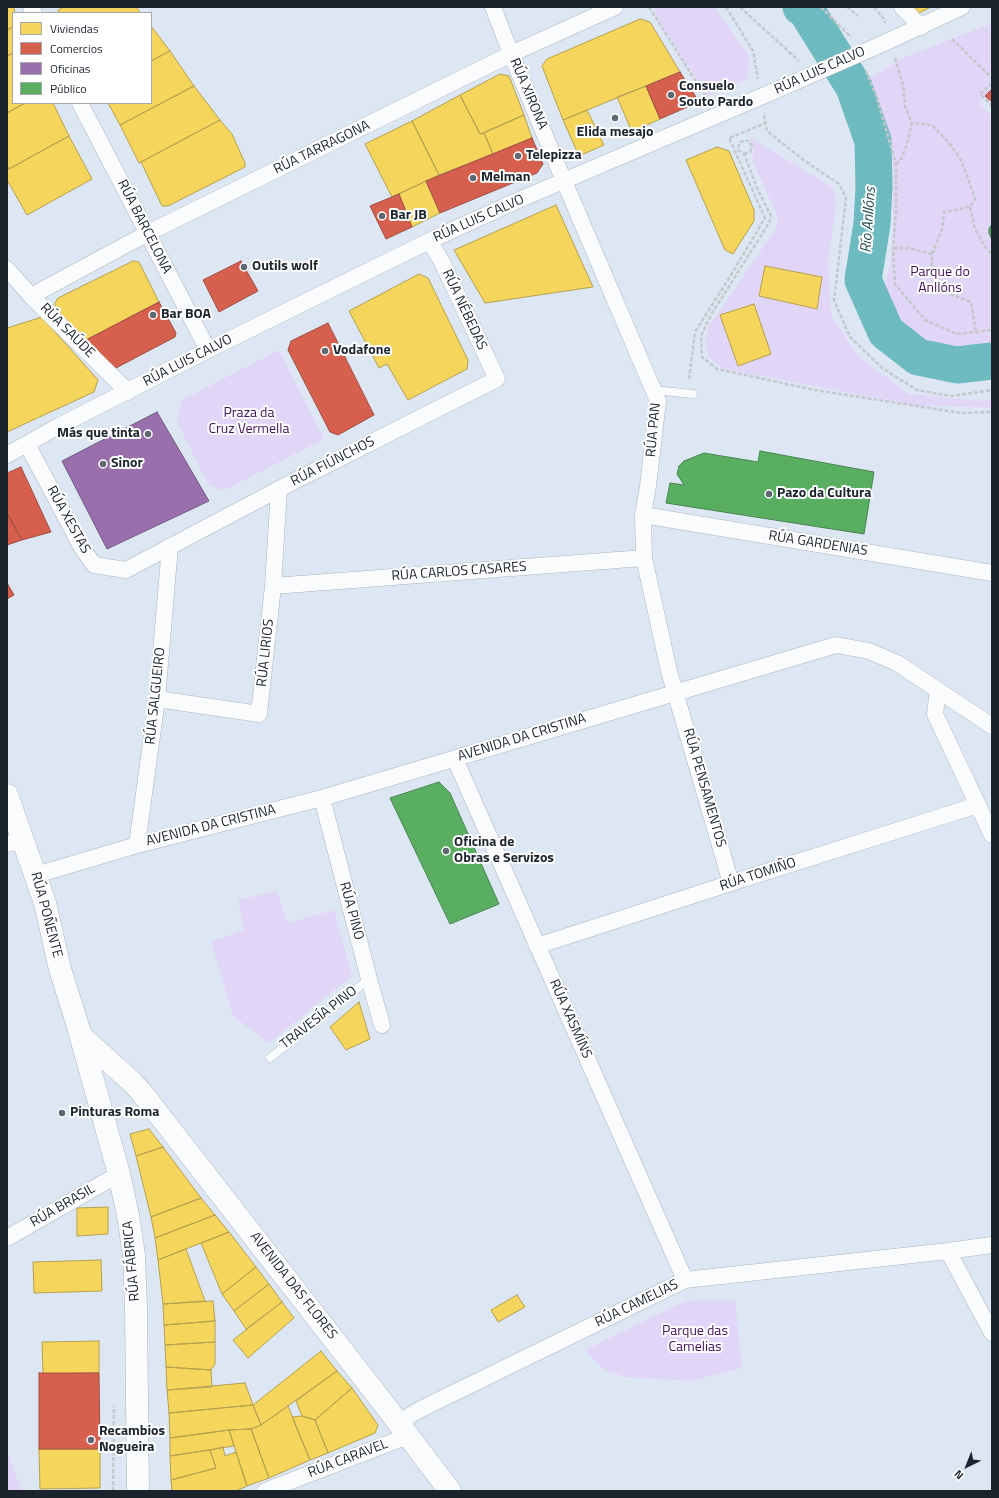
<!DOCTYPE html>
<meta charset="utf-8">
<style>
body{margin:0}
#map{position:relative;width:999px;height:1498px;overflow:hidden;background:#dde7f4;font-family:"Titillium Web",sans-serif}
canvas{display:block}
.frame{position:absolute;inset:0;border:8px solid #1b232d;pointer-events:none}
.legend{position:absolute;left:12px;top:12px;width:140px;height:92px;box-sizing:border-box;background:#fff;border:1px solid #a4a7ab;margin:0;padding:5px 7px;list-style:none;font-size:12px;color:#1b232d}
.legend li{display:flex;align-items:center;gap:8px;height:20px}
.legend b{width:20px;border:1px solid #a4a7ab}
.north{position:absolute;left:947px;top:1446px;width:40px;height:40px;-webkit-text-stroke:3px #fff;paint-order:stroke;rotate:223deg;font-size:11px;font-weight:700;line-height:16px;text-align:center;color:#1b232d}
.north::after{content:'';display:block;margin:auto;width:14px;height:18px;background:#1b232d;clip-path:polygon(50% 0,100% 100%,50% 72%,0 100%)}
</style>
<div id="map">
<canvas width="999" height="1498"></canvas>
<div class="frame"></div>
<ul class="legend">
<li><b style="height:11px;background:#f6d55c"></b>Viviendas</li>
<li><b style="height:11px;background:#d6604d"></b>Comercios</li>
<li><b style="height:11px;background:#9970ab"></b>Oficinas</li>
<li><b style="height:11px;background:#5aae61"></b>Público</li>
</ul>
<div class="north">N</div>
</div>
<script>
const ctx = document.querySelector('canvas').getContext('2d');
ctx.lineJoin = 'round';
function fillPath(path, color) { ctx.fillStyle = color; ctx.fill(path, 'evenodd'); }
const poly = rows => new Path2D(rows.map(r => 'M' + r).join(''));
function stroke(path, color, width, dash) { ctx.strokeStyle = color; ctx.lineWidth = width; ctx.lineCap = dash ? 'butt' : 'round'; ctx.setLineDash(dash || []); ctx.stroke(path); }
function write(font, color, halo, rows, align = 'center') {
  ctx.font = font + ' "Titillium Web",sans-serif'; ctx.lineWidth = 4; ctx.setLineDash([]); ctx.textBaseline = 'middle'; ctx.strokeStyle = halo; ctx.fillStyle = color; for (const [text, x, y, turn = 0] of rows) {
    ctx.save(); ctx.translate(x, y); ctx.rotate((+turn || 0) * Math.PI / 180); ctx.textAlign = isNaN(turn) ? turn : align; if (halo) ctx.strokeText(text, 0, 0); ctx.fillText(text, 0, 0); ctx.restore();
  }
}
fillPath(poly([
 [653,7,715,7,749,57,748,79,708,96,660,23],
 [992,23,992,89,979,103,992,116,992,361,985,362,922,343,919,337,895,316,884,293,893,248,892,148,873,114,860,84,901,59],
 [749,137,834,188,836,207,828,260,831,315,858,356,909,394,984,401,992,400,992,408,912,405,725,369,709,358,705,343,709,326,777,227,777,215,752,160,754,150],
 [279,350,324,439,229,488,222,490,208,484,177,422,182,400],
 [277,891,287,923,334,910,352,976,269,1043,233,1016,211,942,244,930,238,900],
 [735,1300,742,1368,691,1381,625,1377,605,1370,585,1350,685,1301],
 [7,1451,22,1491,7,1491]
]), '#e2d6f8');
const homes = poly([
 [7,7,13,7,15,11,13,13,13,27,7,30,7,7],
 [64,7,136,7,141,13,59,13,58,10,64,7],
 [912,7,931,7,919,13,912,7],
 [640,19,650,22,680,72,563,120,542,66,547,59,640,19],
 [151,26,170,51,151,61,151,26],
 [13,27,13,53,7,56,7,30,13,27],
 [170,51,194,86,120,125,108,103,151,103,151,61,170,51],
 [13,53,13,103,25,103,7,113,7,56,13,53],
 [500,74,509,76,524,115,480,134,460,95,500,74],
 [194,86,220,120,139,163,120,125,194,86],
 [646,86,660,119,632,132,617,97,646,86],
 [460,95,480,134,484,133,493,154,439,175,412,121,460,95],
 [25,103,53,103,69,136,9,169,7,165,7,113,25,103],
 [587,110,604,145,579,156,563,120,587,110],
 [524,115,532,138,493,154,484,133,524,115],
 [220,120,232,134,245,163,245,167,168,206,162,206,141,162,220,120],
 [412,121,439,175,392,197,365,144,412,121],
 [69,136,92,179,27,215,7,180,7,170,69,136],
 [717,147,729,151,754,210,754,221,733,254,725,250,686,160,717,147],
 [426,181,440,213,412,227,399,194,426,181],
 [556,205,593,287,485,303,454,250,556,205],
 [133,261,139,262,159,302,86,340,55,308,55,303,58,298,133,261],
 [765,266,822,277,817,309,759,296,765,266],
 [419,274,428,278,468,360,467,369,408,400,387,364,379,368,349,311,419,274],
 [754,304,771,354,738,366,720,315,754,304],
 [42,317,98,380,94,392,7,432,7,328,42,317],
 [359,1002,370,1039,346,1050,330,1027,359,1002],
 [149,1129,163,1147,136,1156,130,1134,149,1129],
 [163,1147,201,1198,151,1217,136,1156,163,1147],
 [201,1198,215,1215,155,1238,151,1217,201,1198],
 [108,1207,108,1234,77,1236,77,1208,108,1207],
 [215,1215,229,1232,158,1260,155,1238,215,1215],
 [229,1232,256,1267,222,1294,201,1243,229,1232],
 [186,1249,205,1301,163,1304,158,1260,186,1249],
 [101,1260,102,1291,34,1293,33,1262,101,1260],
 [256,1267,269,1284,234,1311,222,1294,256,1267],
 [269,1284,282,1302,246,1329,234,1311,269,1284],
 [517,1295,525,1307,498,1322,491,1310,517,1295],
 [213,1301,215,1321,164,1325,163,1304,213,1301],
 [282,1302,294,1318,248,1358,233,1340,282,1302],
 [215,1321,215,1342,165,1345,164,1325,215,1321],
 [99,1341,99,1373,43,1374,42,1342,99,1341],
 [215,1342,215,1364,211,1370,166,1367,165,1345,215,1342],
 [321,1351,337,1371,261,1425,253,1405,321,1351],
 [166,1367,211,1370,212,1387,167,1390,166,1367],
 [337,1371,352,1388,315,1420,302,1416,296,1401,337,1371],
 [245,1383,253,1405,169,1413,167,1390,245,1383],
 [352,1388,378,1425,375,1433,328,1453,315,1420,352,1388],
 [253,1405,261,1425,251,1429,229,1430,170,1438,169,1413,253,1405],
 [288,1406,310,1460,269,1478,251,1429,261,1425,288,1406],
 [302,1416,315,1420,328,1453,310,1460,292,1417,302,1416],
 [251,1429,269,1478,247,1486,229,1430,251,1429],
 [229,1430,234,1446,170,1456,170,1438,229,1430],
 [223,1447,225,1456,236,1452,247,1486,236,1491,172,1491,171,1480,216,1468,210,1450,223,1447],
 [39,1449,100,1449,100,1488,40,1489,39,1449],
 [210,1450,216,1468,171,1480,170,1456,210,1450]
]);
fillPath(homes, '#f6d55c');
stroke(homes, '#b4a04e', 1);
const shops = poly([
 [680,72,696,97,692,105,660,119,646,86,680,72],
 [992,89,992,102,985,96,992,89],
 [532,138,543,164,537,173,440,213,426,181,532,138],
 [399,194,412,227,386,239,370,206,399,194],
 [241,261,258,291,219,312,203,280,241,261],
 [159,302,176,333,175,337,114,369,86,340,159,302],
 [328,323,374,415,338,435,330,432,288,350,291,341,328,323],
 [21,467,51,532,22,540,7,513,7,473,21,467],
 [7,513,22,540,7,545,7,513],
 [7,583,14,595,7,599,7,583],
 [39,1373,99,1373,100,1449,39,1449,39,1373]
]);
fillPath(shops, '#d6604d');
stroke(shops, '#9e4e43', 1);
const offices = poly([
 [157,412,209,501,107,549,62,461,157,412]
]);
fillPath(offices, '#9970ab');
stroke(offices, '#735985', 1);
const public = poly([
 [992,224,992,240,989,233,989,229,992,224],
 [760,451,874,472,864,534,666,503,670,483,684,485,677,474,679,466,684,461,704,453,758,462,760,451],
 [439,782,450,793,499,904,450,924,390,798,439,782]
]);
fillPath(public, '#5aae61');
stroke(public, '#478451', 1);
stroke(poly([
 [801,7,806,10,854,87,873,141,874,187,872,224,863,280,886,332,918,357,957,365,992,361]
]), '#6dbac1', 37);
const lane = poly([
 [654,390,693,394],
 [270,1058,369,979]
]);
const street = poly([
 [31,7,34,13],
 [493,7,511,54,564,181,658,401,648,486,643,515,644,558,669,671,731,883],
 [902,7,921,27],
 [882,44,962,7],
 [80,103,208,350],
 [7,269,31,296,128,392],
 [31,296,148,233,511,54,615,7],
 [27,444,82,548,94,565,126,570,279,489,497,379,441,260,429,241],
 [7,455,55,428,208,350,429,241,514,202,772,92],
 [643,515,992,573],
 [273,586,644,558],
 [938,690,935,714,992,835],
 [157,699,259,714,273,586,279,489],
 [455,759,685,1280],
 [322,798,369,979,382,1025],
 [7,844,23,841],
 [137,845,157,699,170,546],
 [36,875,137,845,322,798,836,645,869,651,897,663,992,726],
 [537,946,731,883,978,805],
 [7,1238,119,1174],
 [948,1251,992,1333],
 [398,1423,419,1410,685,1280,948,1251,992,1245],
 [265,1491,408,1436]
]);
const secondary = poly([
 [7,795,45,903,60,969,77,1023,119,1174,128,1215,134,1255,136,1308,138,1491],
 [81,1036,133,1083,142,1093,384,1404,450,1491]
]);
stroke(lane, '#acb4bf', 9);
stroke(street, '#acb4bf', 17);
stroke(secondary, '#acb4bf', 23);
stroke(poly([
 [649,7,707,99],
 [726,7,753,51,758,79],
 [740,7,799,61],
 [821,7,851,37],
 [847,7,858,16],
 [874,7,884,19,885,23],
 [952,39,992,78],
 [895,58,903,85,905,106,912,123],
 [866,71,876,95,896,164,896,214,893,248,895,284,925,320,957,334,992,330],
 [992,83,980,94,992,106],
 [764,115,767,131,802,159,839,184,846,198,834,300,850,337,882,368,917,390,951,396,992,390],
 [744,154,750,152,752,147,750,142,745,140,739,143,738,150,744,154,758,190,771,216,769,223,711,315,701,336,702,357,717,369,815,390,961,413,992,412],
 [896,164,900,161,906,147,912,123,932,125,949,143,961,160,975,198,970,207,944,212,942,229,932,254],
 [970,207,975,229,987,250,992,253],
 [893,248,908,248,932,254,932,272,935,288,971,302,976,332],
 [689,379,695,332,731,275,765,218,729,138,766,123],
 [113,1491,114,1406]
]), '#c3c8cc', 2.5, [4, 2]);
stroke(lane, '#fafbfd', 8);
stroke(street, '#fafbfd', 16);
stroke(secondary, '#fafbfd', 22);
const streetBridge = poly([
 [772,92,882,44]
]);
stroke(streetBridge, '#acb4bf', 17, []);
stroke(streetBridge, '#fafbfd', 16);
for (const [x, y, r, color] of [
 [671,95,4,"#5f6873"],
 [615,118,4,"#5f6873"],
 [518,156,4,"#5f6873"],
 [473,178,4,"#5f6873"],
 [382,216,4,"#5f6873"],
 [244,267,4,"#5f6873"],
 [153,315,4,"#5f6873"],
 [325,351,4,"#5f6873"],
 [148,434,4,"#5f6873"],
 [103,464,4,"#5f6873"],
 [769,494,4,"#5f6873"],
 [446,851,4,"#5f6873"],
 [62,1113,4,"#5f6873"],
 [91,1440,4,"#5f6873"]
]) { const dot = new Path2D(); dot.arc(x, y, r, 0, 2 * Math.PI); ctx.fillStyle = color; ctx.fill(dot); stroke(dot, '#fff', 1.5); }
write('14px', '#1b232d', '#fff', [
 ["RÚA LUIS CALVO",820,71,-24],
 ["RÚA XIRONA",528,94,67],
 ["RÚA TARRAGONA",322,148,-26],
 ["RÚA LUIS CALVO",479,219,-24],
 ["RÚA BARCELONA",144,227,63],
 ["RÚA NÉBEDAS",464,310,65],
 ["RÚA SAÚDE",67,331,45],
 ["RÚA LUIS CALVO",188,361,-27],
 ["RÚA PAN",654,430,-85],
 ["RÚA FIÚNCHOS",333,462,-27],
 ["RÚA XESTAS",68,520,61],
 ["RÚA GARDENIAS",818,544,9],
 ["RÚA CARLOS CASARES",459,572,-4],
 ["RÚA LIRIOS",266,653,-84],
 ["RÚA SALGUEIRO",156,696,-84],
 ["AVENIDA DA CRISTINA",522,738,-17],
 ["RÚA PENSAMENTOS",704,788,74],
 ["AVENIDA DA CRISTINA",211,826,-14],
 ["RÚA TOMIÑO",758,875,-18],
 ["RÚA PINO",351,911,75],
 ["RÚA POÑENTE",46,915,75],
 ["TRAVESÍA PINO",319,1018,-38],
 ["RÚA XASMÍNS",570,1019,66],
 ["RÚA BRASIL",63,1206,-30],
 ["RÚA FÁBRICA",132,1261,-95],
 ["AVENIDA DAS FLORES",293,1286,52],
 ["RÚA CAMELIAS",637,1304,-26],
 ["RÚA CARAVEL",348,1459,-21]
]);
write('bold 14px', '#1b232d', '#fff', [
 ["Consuelo",679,87],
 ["Souto Pardo",679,103],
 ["Elida mesajo",615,133,"center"],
 ["Telepizza",526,156],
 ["Melman",481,178],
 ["Bar JB",390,216],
 ["Outils wolf",252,267],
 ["Bar BOA",161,315],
 ["Vodafone",333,351],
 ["Más que tinta",140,434,"right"],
 ["Sinor",111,464],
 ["Pazo da Cultura",777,494],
 ["Oficina de",454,843],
 ["Obras e Servizos",454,859],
 ["Pinturas Roma",70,1113],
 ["Recambios",99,1432],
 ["Nogueira",99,1448]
], 'left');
write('14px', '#411159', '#fff', [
 ["Parque do",940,273],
 ["Anllóns",940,289],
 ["Praza da",249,414],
 ["Cruz Vermella",249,430],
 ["Parque das",695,1332],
 ["Camelias",695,1348]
]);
write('italic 15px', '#174548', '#fff', [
 ["Río Anllóns",869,220,-86]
]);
</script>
